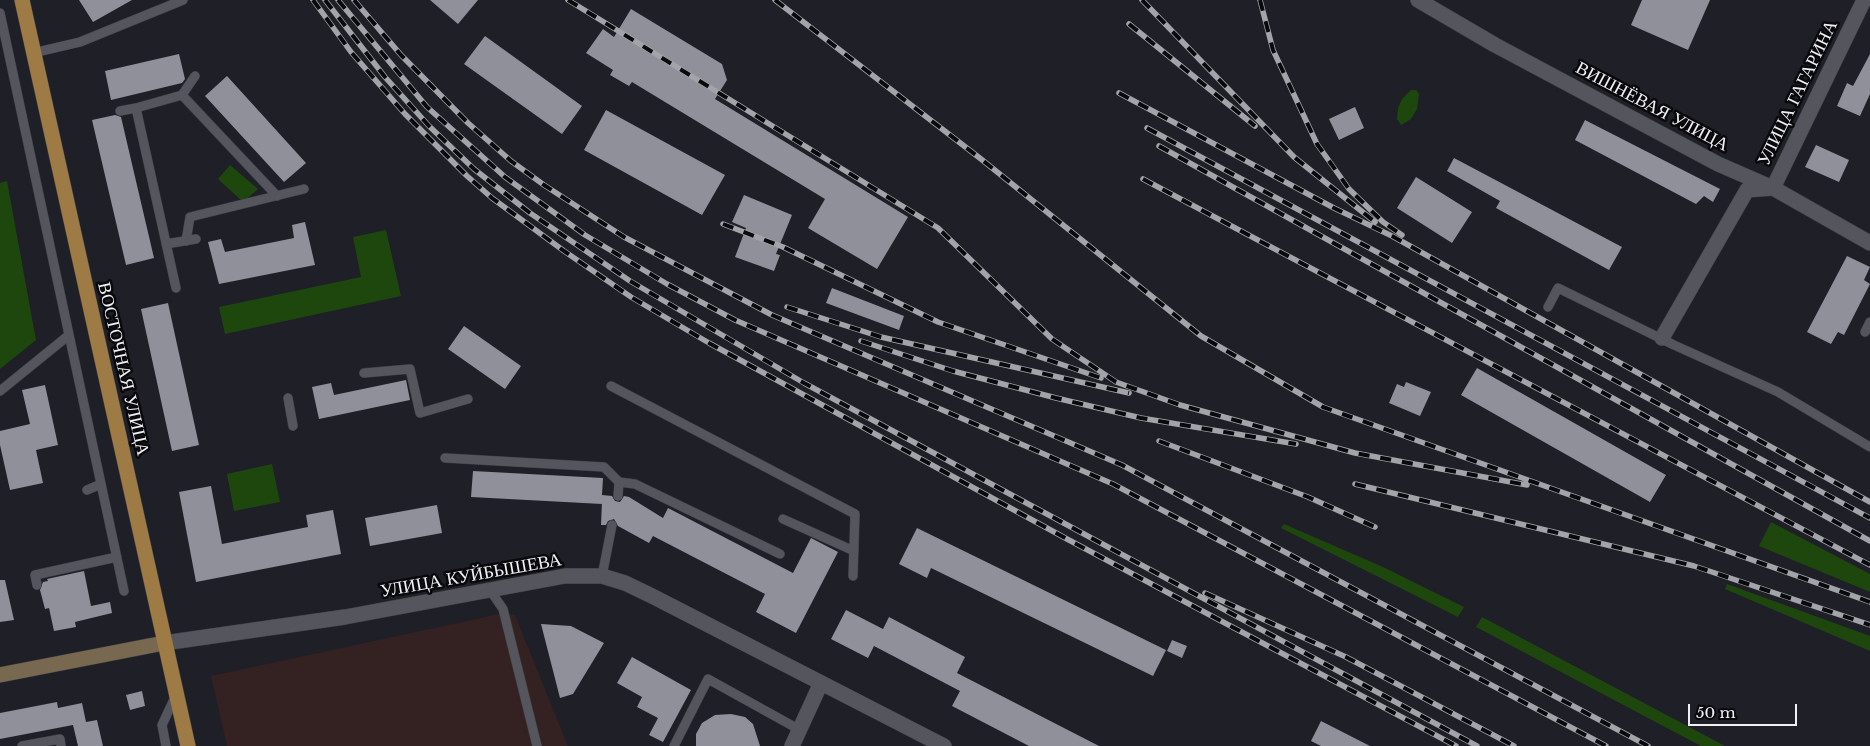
<!DOCTYPE html>
<meta charset="utf-8">
<style>
body{margin:0}
#map{position:relative;width:1870px;height:746px;overflow:hidden;background:#1e1f27;font-family:"Libre Baskerville",serif}
canvas{display:block}
.scale{position:absolute;left:1688px;top:704px;width:109px;height:22px;box-sizing:border-box;border:2px solid #efeff5;border-top:0;padding-left:6px;font-size:15px;line-height:18px;white-space:nowrap;color:#efeff5;-webkit-text-stroke:4px #09090c;paint-order:stroke}
</style>
<div id="map">
<canvas width="1870" height="746"></canvas>
<div class="scale">50 m</div>
</div>
<script>
const ctx = document.querySelector('canvas').getContext('2d');
ctx.lineJoin = 'round';
function fillPath(path, color) { ctx.fillStyle = color; ctx.fill(path, 'evenodd'); }
const poly = rows => new Path2D(rows.map(r => 'M' + r).join(''));
function stroke(path, color, width, dash) { ctx.strokeStyle = color; ctx.lineWidth = width; ctx.lineCap = dash ? 'butt' : 'round'; ctx.setLineDash(dash || []); ctx.stroke(path); }
function write(font, color, halo, rows, align = 'center') {
  ctx.font = font + ' "Libre Baskerville",serif'; ctx.lineWidth = 5; ctx.setLineDash([]); ctx.textBaseline = 'middle'; ctx.strokeStyle = halo; ctx.fillStyle = color; for (const [text, x, y, turn = 0] of rows) {
    ctx.save(); ctx.translate(x, y); ctx.rotate((+turn || 0) * Math.PI / 180); ctx.textAlign = isNaN(turn) ? turn : align; if (halo) ctx.strokeText(text, 0, 0); ctx.fillText(text, 0, 0); ctx.restore();
  }
}
fillPath(poly([
 [504,613,515,615,568,746,227,746,211,676]
]), '#342122');
fillPath(poly([
 [1411,90,1416,90,1419,94,1417,109,1411,119,1401,125,1397,119,1398,108,1402,99],
 [230,165,258,189,243,202,218,179],
 [7,181,36,340,0,369,0,183],
 [386,230,401,296,225,334,219,307,361,277,353,237],
 [272,464,280,502,234,511,227,474],
 [1771,522,1870,574,1870,592,1759,546],
 [1284,524,1383,567,1464,607,1458,617,1281,528],
 [1727,584,1870,636,1870,651,1725,589],
 [1482,617,1725,746,1701,746,1476,627]
]), '#1e470e');
fillPath(poly([
 [79,0,132,0,93,22],
 [430,0,478,0,458,24],
 [1642,0,1710,0,1688,50,1631,25],
 [631,9,722,64,727,80,715,99,908,217,877,269,808,228,825,199,632,82,629,86,610,75,613,70,586,53,603,29,614,37],
 [485,36,582,106,562,134,464,64],
 [179,54,185,79,182,83,111,100,105,71],
 [1870,54,1870,94,1860,116,1837,106,1847,83,1853,86],
 [227,76,306,163,284,182,205,96],
 [1355,107,1364,128,1339,140,1329,119],
 [606,110,725,175,702,215,584,150],
 [115,115,121,117,154,258,126,265,92,120],
 [1585,120,1720,189,1713,202,1704,196,1696,204,1575,140],
 [1816,145,1849,160,1839,182,1805,167],
 [1454,158,1622,247,1609,270,1496,208,1500,201,1447,171],
 [1416,177,1472,212,1452,243,1397,208],
 [744,195,792,215,776,254,780,255,774,271,735,257,746,228,732,222],
 [305,222,315,265,219,284,208,242,221,239,225,252,294,238,292,225],
 [1847,256,1870,267,1864,280,1870,284,1844,335,1838,332,1831,344,1807,332],
 [832,288,904,316,899,330,826,303],
 [168,303,199,445,172,451,141,309],
 [464,326,521,366,505,389,448,349],
 [1477,368,1666,475,1650,502,1461,395],
 [406,380,410,400,319,419,312,387,331,383,334,395],
 [1406,382,1431,392,1420,416,1389,403,1397,384,1404,387],
 [45,385,58,445,36,450,43,483,10,490,0,445,0,431,30,424,22,390],
 [473,471,603,478,602,495,612,496,615,501,620,502,624,496,629,497,663,518,668,508,793,573,811,538,838,552,796,633,756,612,765,594,653,536,649,543,618,526,614,519,608,521,606,525,601,525,602,501,602,504,471,497],
 [211,486,222,544,308,527,306,515,333,510,341,554,196,582,179,492],
 [437,505,442,533,370,546,365,518],
 [917,528,1166,650,1153,676,931,568,927,578,899,564],
 [84,571,91,606,110,602,112,613,75,622,76,627,54,631,49,608,45,609,40,590,43,582,48,581,47,579],
 [0,580,5,580,14,620,0,622],
 [846,610,883,629,889,617,965,657,957,673,1099,746,1029,746,952,706,960,691,874,646,868,658,831,639],
 [541,624,571,626,604,643,573,694,560,698],
 [1172,640,1187,646,1182,658,1167,651],
 [632,657,691,690,663,742,649,735,658,718,637,707,642,697,617,683],
 [142,691,145,706,130,710,126,695],
 [57,702,58,708,82,703,86,722,97,720,103,746,78,746,73,725,0,739,0,713],
 [731,714,745,717,753,724,760,746,696,746,696,734,702,723,715,715],
 [1321,721,1370,746,1321,746,1311,741]
]), '#8f909a');
const service = poly([
 [0,13,124,591],
 [33,53,80,42,183,0],
 [182,95,195,76],
 [120,111,136,108],
 [186,241,190,217,304,189],
 [166,244,196,239],
 [176,288,136,108,182,95,277,196],
 [1548,307,1558,288,1674,345,1778,392,1870,447],
 [1865,332,1870,322],
 [364,373,410,369,420,413,468,399],
 [611,386,855,514,853,576],
 [0,391,69,335],
 [288,398,293,426],
 [445,458,604,467,619,482,618,496],
 [619,482,635,484,780,554],
 [87,490,101,484],
 [783,519,854,551],
 [602,576,612,525],
 [37,585,35,575,117,557],
 [490,590,503,609,537,746],
 [22,746,60,739,61,746],
 [166,746,162,725,176,695],
 [674,746,708,679,800,730]
]);
const minor = poly([
 [1418,0,1495,45,1718,164,1773,188,1870,243],
 [1662,338,1747,190,1773,188,1864,0],
 [792,746,821,683]
]);
const tertiary = poly([
 [164,643,345,617,565,576,602,576,625,583,652,596,944,746]
]);
const secondary = poly([
 [0,675,164,643]
]);
const primary = poly([
 [22,0,188,746]
]);
stroke(service, '#3c3c42', 10);
stroke(minor, '#3c3c42', 16);
stroke(tertiary, '#3c3c42', 16);
stroke(secondary, '#3c3c42', 16);
stroke(primary, '#3c3c42', 16);
stroke(service, '#54555d', 9);
stroke(minor, '#54555d', 15);
stroke(tertiary, '#54555d', 15);
stroke(secondary, '#796850', 15);
stroke(primary, '#9e7a44', 15);
const rail = poly([
 [313,0,351,52,405,114,467,176,492,198,564,251,631,297,709,343,1067,539,1456,746],
 [325,0,385,77,429,126,474,169,530,213,630,281,804,383,1477,746],
 [338,0,427,107,505,177,585,235,667,284,735,320,1113,484,1606,746],
 [354,0,401,55,468,123,511,161,544,185,624,237,772,315,1122,465,1648,746],
 [568,0,938,228,1052,339,1116,382,1180,405,1355,453,1527,485],
 [775,0,981,159,1201,336,1323,407,1870,602],
 [1142,0,1294,157,1375,222],
 [1260,0,1273,50,1317,144,1349,189,1383,222,1402,235],
 [1129,24,1255,126],
 [1119,93,1334,208,1392,236,1870,502],
 [1147,128,1870,518],
 [1159,146,1870,541],
 [1143,179,1870,565],
 [723,224,783,247,938,322,1101,378],
 [787,307,881,337,1129,393],
 [861,341,953,371,1056,398,1141,418,1296,444],
 [1159,441,1308,497,1375,527],
 [1355,484,1694,566,1870,625],
 [1205,593,1346,657,1514,746]
]);
stroke(rail, '#a3a3aa', 5.5);
stroke(rail, '#09090c', 4, [11]);
write('18px', '#efeff5', '#09090c', [
 ["УЛИЦА ГАГАРИНА",1798,93,-64],
 ["ВИШНЁВАЯ УЛИЦА",1652,107,28],
 ["ВОСТОЧНАЯ УЛИЦА",123,369,77],
 ["УЛИЦА КУЙБЫШЕВА",471,576,-10]
]);
</script>
